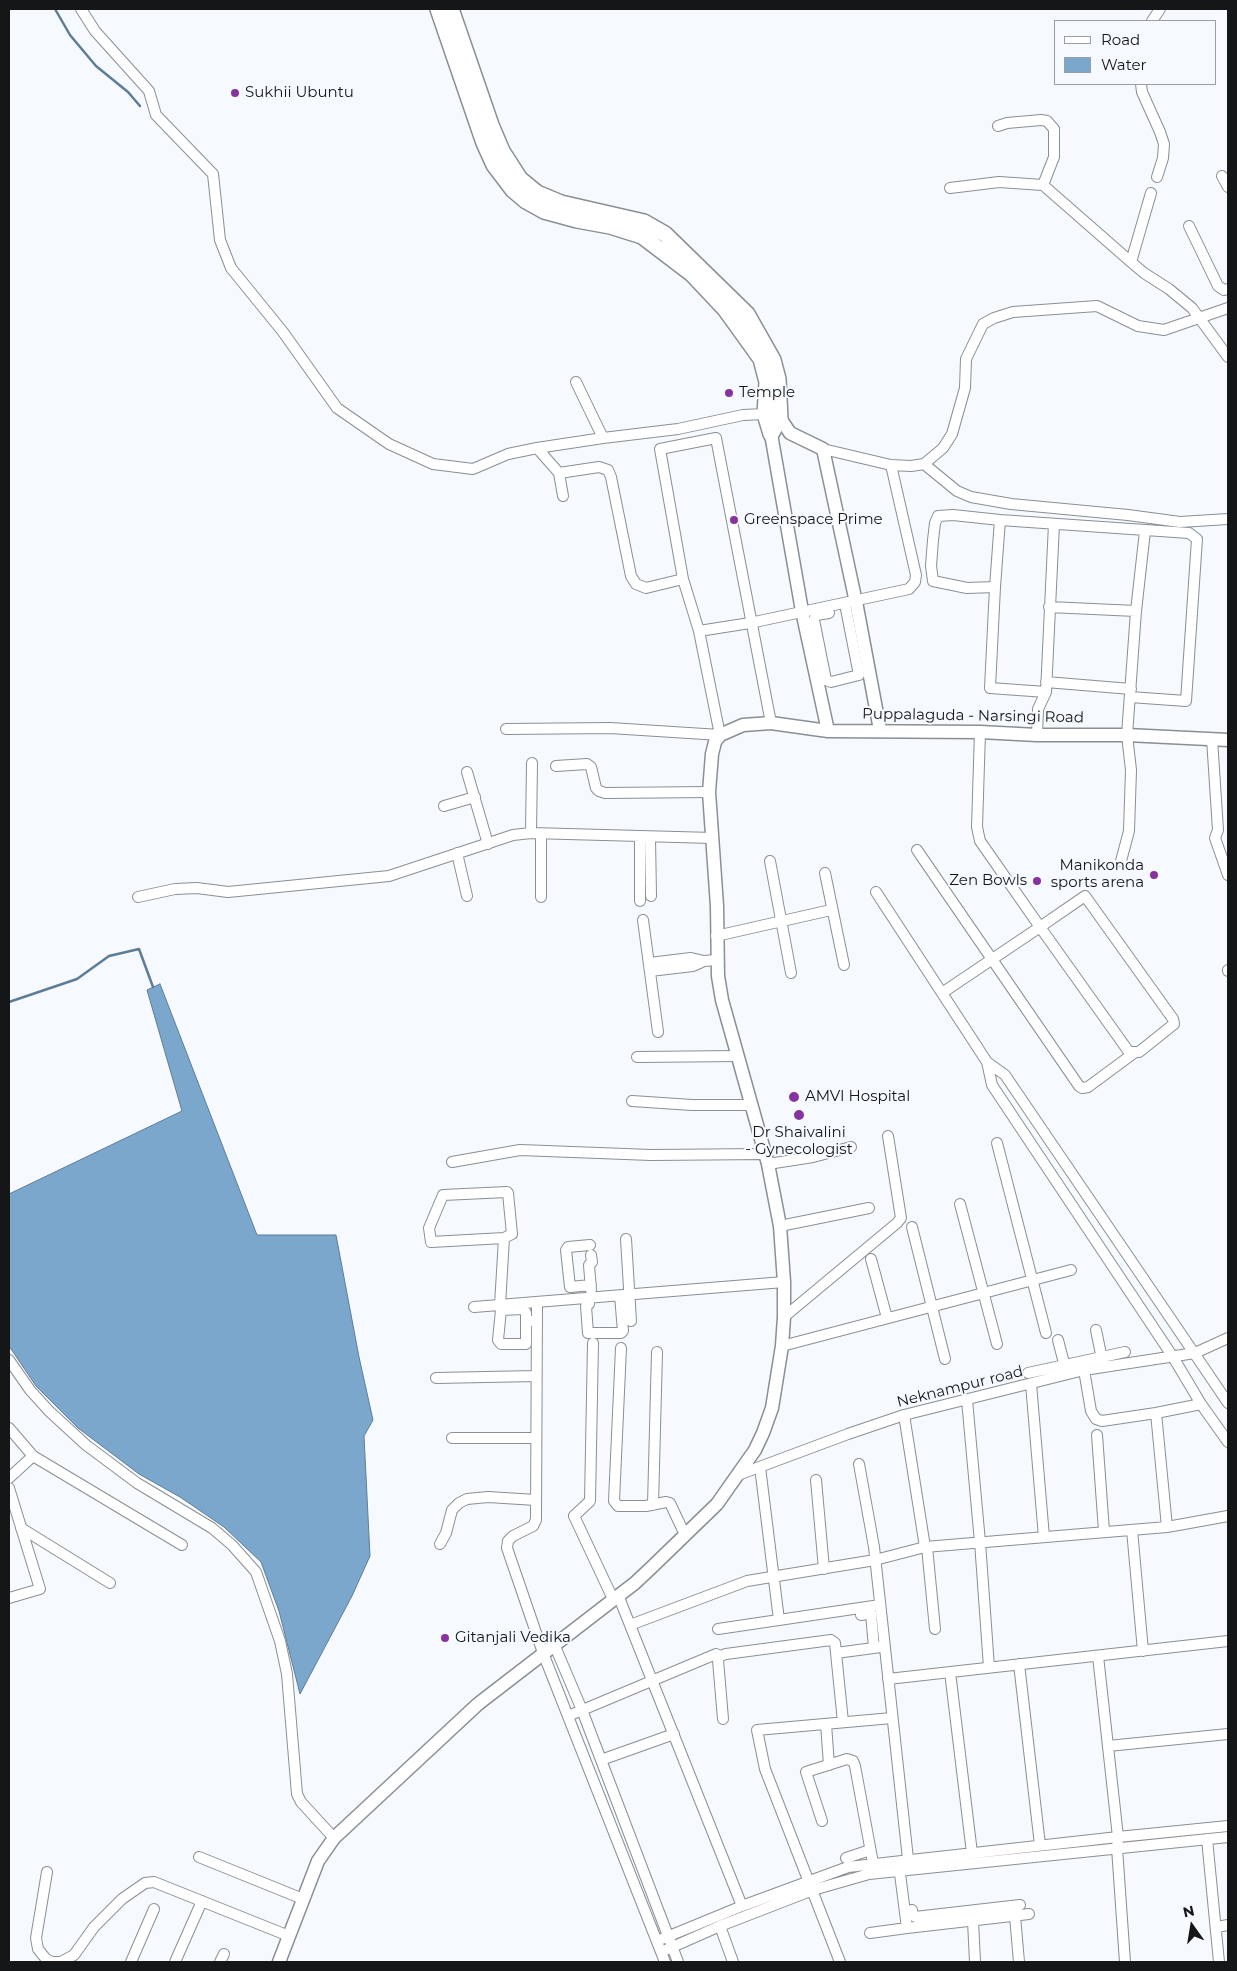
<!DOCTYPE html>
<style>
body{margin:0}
#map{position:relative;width:1237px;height:1971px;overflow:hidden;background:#f6fafe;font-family:Montserrat,sans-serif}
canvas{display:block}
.frame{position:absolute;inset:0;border:10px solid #141618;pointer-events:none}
.legend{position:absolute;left:1054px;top:20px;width:162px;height:65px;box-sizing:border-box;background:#f6fafe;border:1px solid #9c9fa2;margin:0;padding:6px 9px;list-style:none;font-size:15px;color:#141618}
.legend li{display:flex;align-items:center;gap:10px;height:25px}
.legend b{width:25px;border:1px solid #9c9fa2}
.north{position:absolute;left:1167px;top:1901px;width:50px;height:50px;-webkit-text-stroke:4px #f6fafe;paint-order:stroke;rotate:347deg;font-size:14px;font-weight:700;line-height:20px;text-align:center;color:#141618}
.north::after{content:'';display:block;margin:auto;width:18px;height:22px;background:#141618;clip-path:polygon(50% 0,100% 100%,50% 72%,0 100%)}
</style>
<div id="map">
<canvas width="1237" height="1971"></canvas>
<div class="frame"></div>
<ul class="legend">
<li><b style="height:6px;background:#fff"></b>Road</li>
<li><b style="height:14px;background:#7ca7cd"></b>Water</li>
</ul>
<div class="north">N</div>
</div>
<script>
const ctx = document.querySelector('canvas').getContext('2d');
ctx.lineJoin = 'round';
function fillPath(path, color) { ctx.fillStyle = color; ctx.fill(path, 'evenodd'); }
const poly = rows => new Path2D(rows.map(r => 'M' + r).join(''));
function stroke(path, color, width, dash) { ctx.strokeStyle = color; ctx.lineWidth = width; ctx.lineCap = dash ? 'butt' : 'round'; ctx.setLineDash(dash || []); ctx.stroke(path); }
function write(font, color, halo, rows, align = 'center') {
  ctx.font = font + ' Montserrat,sans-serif'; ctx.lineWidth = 4; ctx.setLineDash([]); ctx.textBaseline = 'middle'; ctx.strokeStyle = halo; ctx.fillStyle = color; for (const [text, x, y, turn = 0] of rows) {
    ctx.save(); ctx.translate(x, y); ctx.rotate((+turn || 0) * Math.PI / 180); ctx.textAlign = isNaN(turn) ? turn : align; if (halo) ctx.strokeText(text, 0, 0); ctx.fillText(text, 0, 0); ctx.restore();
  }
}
const water = poly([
 [160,984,257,1235,336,1235,359,1357,373,1420,364,1436,370,1556,352,1596,300,1694,279,1611,261,1562,224,1527,180,1497,139,1474,78,1428,36,1386,9,1346,9,1194,182,1111,147,990,160,984]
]);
fillPath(water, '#7ca7cd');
stroke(water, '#5d7c97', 1);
stroke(poly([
 [55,9,70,35,96,66,128,92,140,106],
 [9,1002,77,979,109,956,139,949,153,987]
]), '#5d7c97', 2.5);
const minor = poly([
 [81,9,95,31,149,91,156,115,213,174,220,240,231,268,283,332,337,408,389,444,433,464,473,469,508,454,537,448,603,438],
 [1152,21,1160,9],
 [1141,84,1142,92,1160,132,1164,144,1163,158,1157,177],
 [998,126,1007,123,1041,120,1047,121,1054,129,1054,157,1043,185],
 [1222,176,1228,187],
 [950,188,999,182,1043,185,1131,262],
 [1151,193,1131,262,1144,273,1169,289,1192,308,1228,357],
 [1189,226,1218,286,1224,290,1228,289],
 [576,382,603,438,678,429,743,415,765,414],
 [537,448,559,473,563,496],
 [823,449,891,465,911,466,924,464,943,448,952,434,965,388,966,359,983,324,994,318,1013,312,1097,306,1138,326,1164,330,1228,308],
 [924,464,957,491,971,497,1011,504,1128,515,1180,522,1228,519],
 [559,473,599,467,608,470,611,477,631,576,636,584,646,588,683,579,699,631,750,623,909,589,915,582,916,575,891,465],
 [1000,520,995,587,967,588,933,581,931,566,933,540,935,523,938,516,953,515,1000,520,1189,533,1197,539,1186,701,1130,697],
 [683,579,660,449,716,438,771,723],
 [995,587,990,688,1046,692],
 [1049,607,1136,611],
 [829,613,816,615,814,620,826,680,831,682,859,675,846,609],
 [1046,682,1131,689],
 [506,729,610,728,720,735,699,631],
 [1037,735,1038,709,1046,692,1054,524],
 [1212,739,1218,830,1215,838,1228,875],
 [532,763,531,833,713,838],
 [556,766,587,764,591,767,596,788,599,791,605,793,709,792],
 [467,772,488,844],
 [444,806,475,797],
 [541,834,541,897],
 [640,837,640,901],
 [650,837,651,896],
 [917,850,1079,1086,1082,1088,1088,1087,1134,1053],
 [457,853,467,896],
 [770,861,791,973],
 [1121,861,1129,831,1131,770,1127,735,1136,611,1145,531],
 [825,873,844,965],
 [876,892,987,1062,1005,1075,1228,1403],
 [138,897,175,889,197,888,228,892,389,876,513,835,531,833],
 [643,920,658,1032],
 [716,936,831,910],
 [649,963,691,958,704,961,717,960],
 [1228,970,1228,971],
 [650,971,693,966,704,961],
 [942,993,1040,927,1085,896,1173,1019,1174,1024,1139,1052,1129,1052,1040,927,980,841,977,827,980,732],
 [637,1057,737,1056],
 [987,1062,992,1085,1173,1357,1201,1404,1228,1442],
 [632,1101,692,1105,751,1105],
 [997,1143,1046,1333],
 [452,1162,520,1150,651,1155,765,1154],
 [768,1164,813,1157,851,1147],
 [960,1204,997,1344],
 [780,1226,869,1208],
 [912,1227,945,1359],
 [626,1239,631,1321],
 [590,1245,568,1247,566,1250,570,1287,591,1285],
 [871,1259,887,1318],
 [591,1290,589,1265,592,1262,591,1255],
 [589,1298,589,1304,586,1306,588,1333,621,1333,623,1331,620,1296],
 [537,1303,536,1520,533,1526,513,1536,508,1541,507,1548,543,1653,665,1962],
 [500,1305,504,1238,512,1234,508,1193,507,1192,443,1195,429,1228,431,1242,504,1238],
 [474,1307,784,1282],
 [784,1317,897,1223,901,1218,888,1136],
 [526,1321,526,1313,523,1309,501,1310,498,1340,501,1344,526,1344,526,1321,537,1321],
 [1096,1330,1103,1364],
 [1058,1340,1066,1371],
 [593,1343,590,1501,574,1516,613,1599],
 [782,1346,1071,1270],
 [621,1348,614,1501,618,1506,646,1506,666,1502,670,1503,685,1535],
 [9,1360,30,1390,49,1411,86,1445,137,1483,212,1528,232,1545,256,1572,280,1641,287,1674,297,1794,301,1802,334,1838],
 [1084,1370,1091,1411,1096,1419,1102,1421,1156,1413],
 [1028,1373,1125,1352],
 [436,1378,536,1376],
 [1031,1384,1044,1537],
 [967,1400,980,1542,989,1667],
 [904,1415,925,1547],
 [9,1428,33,1456,9,1478],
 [1097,1435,1104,1531],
 [452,1438,536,1438],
 [33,1456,182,1545],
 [859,1464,874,1547,908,1859],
 [760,1467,779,1620],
 [738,1475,848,1434,904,1415,1084,1370,1195,1353,1228,1338],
 [816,1480,824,1569],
 [9,1488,40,1589,9,1598],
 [653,1505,657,1352],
 [1167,1527,1156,1413,1201,1404],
 [21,1528,110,1583],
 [1132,1530,1143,1651],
 [440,1544,446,1533,452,1510,459,1503,467,1499,488,1497,536,1500],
 [927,1547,935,1629],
 [618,1595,742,1906],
 [861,1611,861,1615,871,1613,874,1648],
 [630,1625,747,1581,875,1560,925,1547,1167,1527,1228,1516],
 [718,1629,880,1605],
 [554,1644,582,1710,678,1962],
 [836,1653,881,1647],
 [1098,1656,1118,1837,1117,1848,1125,1962],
 [1019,1664,1040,1845],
 [950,1672,972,1853],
 [888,1679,1228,1641],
 [568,1716,716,1654],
 [723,1719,718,1660,720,1656,726,1654,831,1640,835,1643,843,1722],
 [826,1724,829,1765],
 [1108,1746,1228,1734],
 [601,1760,674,1734],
 [822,1821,806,1772,847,1759,853,1761,855,1766,873,1863],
 [1207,1839,1219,1962],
 [199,1857,303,1899],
 [846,1858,870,1850],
 [899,1866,907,1928,1029,1914],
 [47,1872,36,1938,38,1949,46,1959,52,1962,61,1962,74,1955,94,1927,122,1899,145,1883,154,1882,289,1936],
 [912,1910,913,1915,915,1917,1020,1905],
 [1015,1916,1019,1962],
 [973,1921,975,1962],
 [720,1926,733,1962],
 [1217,1927,1228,1925],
 [870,1933,907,1928],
 [657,1941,742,1906,848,1867,1118,1837,1228,1826],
 [661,1952,720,1926,813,1890,869,1874,1228,1837],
 [131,1962,154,1909],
 [175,1962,202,1901],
 [220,1962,224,1954],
 [840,1962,765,1769,757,1730,892,1718]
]);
const tertiary = poly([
 [772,416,780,418,790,433,823,449,857,607,880,730],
 [771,434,802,611,828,731],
 [279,1962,318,1861,334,1838,478,1704,635,1583,652,1567,717,1504,755,1450,763,1433,772,1408,782,1346,784,1317,784,1282,780,1226,768,1164,722,1000,718,976,717,906,709,792,712,754,715,742,720,735,743,725,771,723,828,731,980,732,1037,735,1127,735,1228,740]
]);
const secondary = poly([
 [438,9,484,143,494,165,513,190,526,201,544,211,577,220,610,226,642,236,692,274,725,309,761,359,767,382,765,414,771,434],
 [451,9,491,125,502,151,520,179,537,193,561,203,644,222,665,234,747,314,773,360,778,379,780,418,771,434]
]);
stroke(minor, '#898f95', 12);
stroke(tertiary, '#898f95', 15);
stroke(secondary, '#898f95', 18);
stroke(minor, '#fff', 10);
stroke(tertiary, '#fff', 12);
stroke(secondary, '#fff', 15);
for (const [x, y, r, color] of [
 [235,93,5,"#8633a1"],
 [729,393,5,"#8633a1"],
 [734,520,5,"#8633a1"],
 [1154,875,5,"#8633a1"],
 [1037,881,5,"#8633a1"],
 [794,1097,6,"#8633a1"],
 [799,1115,6,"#8633a1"],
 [445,1638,5,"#8633a1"]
]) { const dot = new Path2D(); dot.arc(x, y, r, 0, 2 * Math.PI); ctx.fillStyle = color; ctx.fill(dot); stroke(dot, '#f6fafe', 2); }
write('15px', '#141618', '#f6fafe', [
 ["Sukhii Ubuntu",245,93],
 ["Temple",739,393],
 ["Greenspace Prime",744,520],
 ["Manikonda",1144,866,"right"],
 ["sports arena",1144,883,"right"],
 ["Zen Bowls",1027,881,"right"],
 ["AMVI Hospital",805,1097],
 ["Dr Shaivalini",799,1133,"center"],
 ["- Gynecologist",799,1150,"center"],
 ["Gitanjali Vedika",455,1638]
], 'left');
write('15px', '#141618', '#f6fafe', [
 ["Puppalaguda - Narsingi Road",973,716,1],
 ["Neknampur road",960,1387,-14]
]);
</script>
